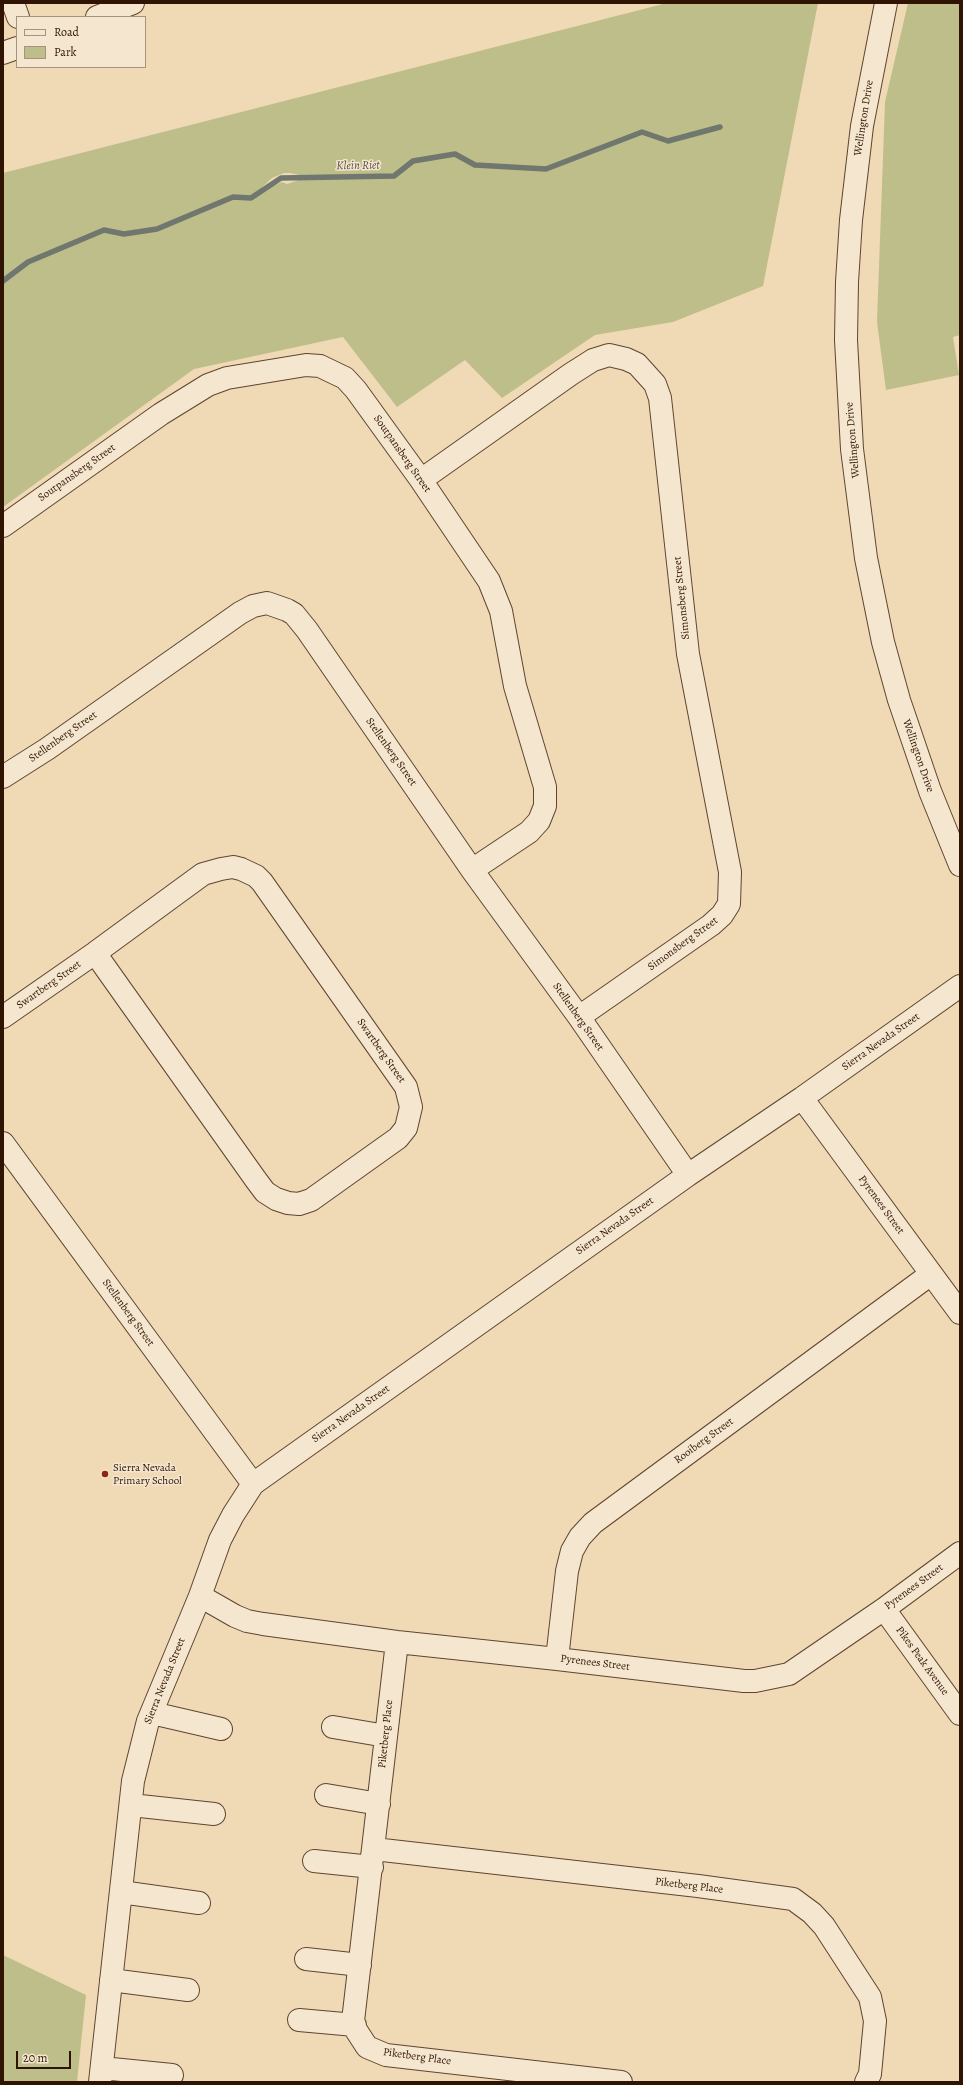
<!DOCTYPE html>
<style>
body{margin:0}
#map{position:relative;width:963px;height:2085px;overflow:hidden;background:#f0d9b5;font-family:Alegreya,serif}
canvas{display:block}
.frame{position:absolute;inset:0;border:4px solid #2f1404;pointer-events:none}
.legend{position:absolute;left:16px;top:16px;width:130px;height:52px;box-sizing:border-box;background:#f5e6cf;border:1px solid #a6927e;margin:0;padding:5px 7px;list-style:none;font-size:12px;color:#2f1404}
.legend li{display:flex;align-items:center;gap:8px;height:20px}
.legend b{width:20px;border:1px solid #a6927e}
.scale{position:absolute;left:16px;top:2051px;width:55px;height:18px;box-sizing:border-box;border:2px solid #2f1404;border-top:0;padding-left:5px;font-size:12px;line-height:14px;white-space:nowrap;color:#2f1404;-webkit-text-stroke:3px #f5e6cf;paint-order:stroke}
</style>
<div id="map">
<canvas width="963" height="2085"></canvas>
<div class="frame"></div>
<ul class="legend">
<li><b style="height:5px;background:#f5e6cf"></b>Road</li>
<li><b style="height:11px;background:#bebe8a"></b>Park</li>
</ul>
<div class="scale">20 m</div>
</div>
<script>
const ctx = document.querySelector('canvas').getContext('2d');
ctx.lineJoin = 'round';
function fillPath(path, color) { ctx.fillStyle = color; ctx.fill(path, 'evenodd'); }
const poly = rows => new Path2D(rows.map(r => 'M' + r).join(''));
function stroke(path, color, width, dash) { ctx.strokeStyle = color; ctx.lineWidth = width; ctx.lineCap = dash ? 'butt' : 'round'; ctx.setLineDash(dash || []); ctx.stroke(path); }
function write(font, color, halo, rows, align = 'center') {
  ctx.font = font + ' Alegreya,serif'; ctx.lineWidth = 3; ctx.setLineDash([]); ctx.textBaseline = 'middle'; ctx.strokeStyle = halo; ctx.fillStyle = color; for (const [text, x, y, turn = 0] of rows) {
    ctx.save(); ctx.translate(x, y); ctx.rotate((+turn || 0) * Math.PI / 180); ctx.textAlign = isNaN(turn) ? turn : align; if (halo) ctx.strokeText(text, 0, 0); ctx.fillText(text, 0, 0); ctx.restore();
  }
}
fillPath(poly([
 [667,3,818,3,763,286,673,322,595,335,502,398,465,360,397,407,343,337,194,369,3,507,3,173],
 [284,173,290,173,316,179,299,180,287,184,282,182,270,187,265,187,259,194,255,194,272,178],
 [908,3,960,3,960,335,953,337,959,375,886,390,877,322,885,102],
 [3,1955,86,1995,77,2082,3,2082]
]), '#bebe8a');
stroke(poly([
 [3,281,28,262,104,230,124,234,157,229,233,197,251,198,281,178,394,176,413,161,455,154,475,165,546,169,642,132,668,141,720,127]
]), '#70776e', 5.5);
const minor = poly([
 [13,3,18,17],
 [886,3,862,126,851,220,847,282,846,340,852,449,866,558,883,642,899,700,930,791,960,865],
 [97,17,133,3],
 [3,53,17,48],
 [421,480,571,374,593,360,609,355,626,359,637,364,655,384,660,398,688,654,730,872,729,904,722,915,711,925,579,1017],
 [3,526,161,414,208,385,227,378,306,365,320,366,345,378,356,390,421,480,489,581,501,611,515,686,545,787,545,806,539,821,529,832,472,870],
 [3,777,47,749,240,613,253,606,267,603,287,610,294,614,307,630,472,870,579,1017,688,1175],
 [3,1017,95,953,203,874,221,869,233,867,241,869,256,876,262,882,406,1087,411,1107,406,1128,398,1138,311,1200,299,1204,288,1203,276,1199,265,1192,256,1180,95,953],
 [802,1098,960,1313],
 [3,1143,253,1484],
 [200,1596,235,1616,247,1621,263,1624,397,1642,557,1659,744,1681,755,1681,789,1674,884,1609,960,1553],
 [884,1609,960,1714],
 [397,1642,353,2021,356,2030,367,2047,386,2055,621,2082],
 [557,1659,567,1571,572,1551,580,1537,593,1523,931,1274],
 [152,1713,221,1729],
 [333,1727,386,1736],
 [326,1795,379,1804],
 [131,1805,214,1814],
 [374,1849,698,1886,793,1899,812,1913,824,1926,870,1997,875,2021,870,2074,866,2082],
 [314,1861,372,1867],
 [121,1892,199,1903],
 [306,1959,360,1965],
 [111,1980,188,1990],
 [299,2020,355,2025],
 [102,2068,172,2075],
 [100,2082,133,1781,148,1721,200,1596,220,1540,233,1515,253,1484,688,1175,802,1098,960,986]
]);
stroke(minor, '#5f4530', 24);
stroke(minor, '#f5e6cf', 22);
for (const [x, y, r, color] of [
 [105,1474,4,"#8f2418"]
]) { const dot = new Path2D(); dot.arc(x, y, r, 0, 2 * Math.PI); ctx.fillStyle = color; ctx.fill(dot); stroke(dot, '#f5e6cf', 1.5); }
write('11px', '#2f1404', '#f5e6cf', [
 ["Wellington Drive",864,118,-81],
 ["Wellington Drive",853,440,-95],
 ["Soutpansberg Street",402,454,55],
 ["Soutpansberg Street",77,473,-35],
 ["Simonsberg Street",682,598,-96],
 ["Stellenberg Street",63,737,-35],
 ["Stellenberg Street",391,752,55],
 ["Wellington Drive",918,756,71],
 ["Simonsberg Street",683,944,-36],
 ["Swartberg Street",49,985,-35],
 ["Stellenberg Street",578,1017,55],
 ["Sierra Nevada Street",881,1042,-35],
 ["Swartberg Street",381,1051,55],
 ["Pyrenees Street",881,1205,54],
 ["Sierra Nevada Street",615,1226,-35],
 ["Stellenberg Street",128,1313,54],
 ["Sierra Nevada Street",351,1414,-35],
 ["Rooiberg Street",704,1441,-36],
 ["Pyrenees Street",914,1587,-36],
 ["Pikes Peak Avenue",922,1661,54],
 ["Pyrenees Street",595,1663,7],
 ["Sierra Nevada Street",165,1681,-68],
 ["Piketberg Place",386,1734,-84],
 ["Piketberg Place",689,1886,7],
 ["Piketberg Place",417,2057,8]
]);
write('11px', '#2f1404', '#f5e6cf', [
 ["Sierra Nevada",113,1468],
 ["Primary School",113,1481]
], 'left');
write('italic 12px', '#554e42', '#f5e6cf', [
 ["Klein Riet",358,166,-1]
]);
</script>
